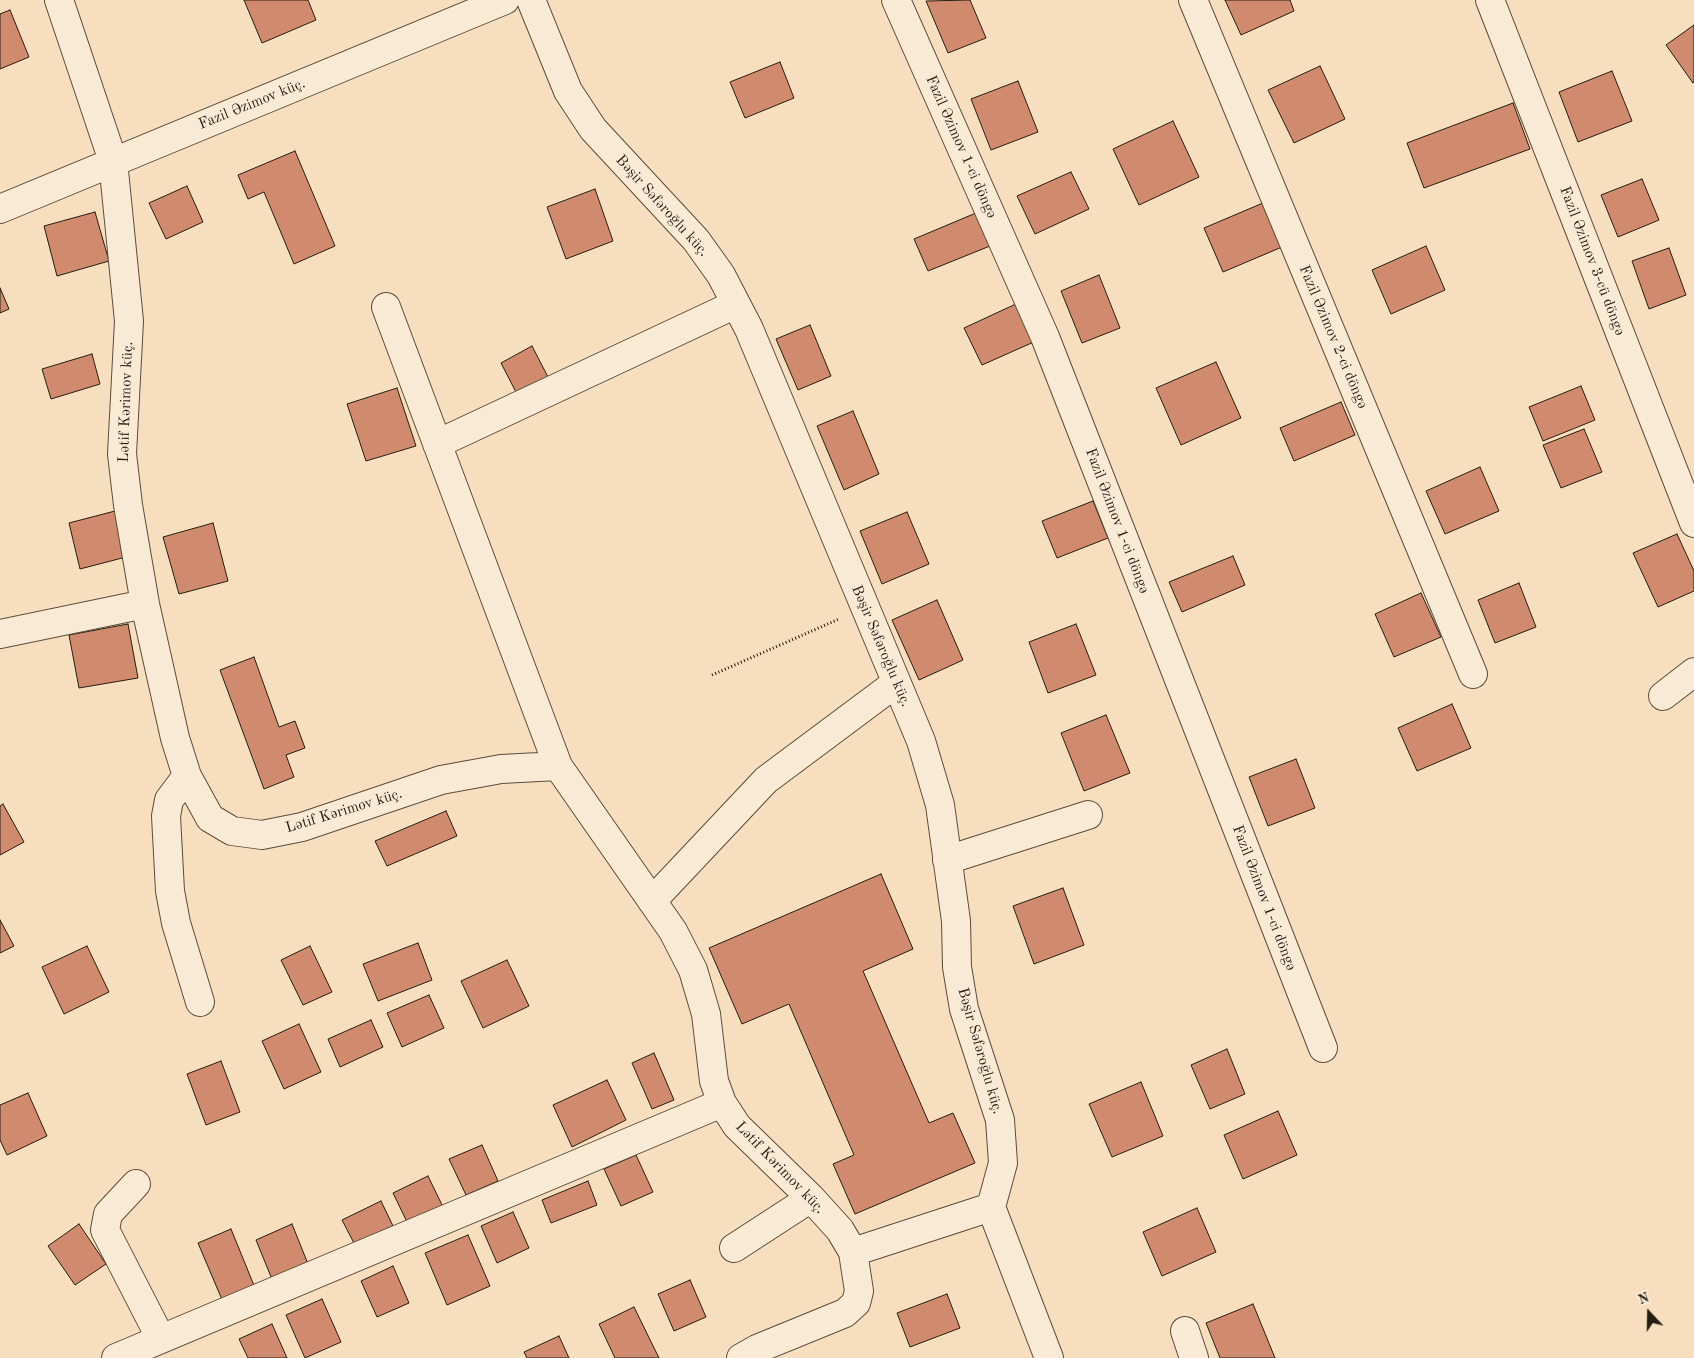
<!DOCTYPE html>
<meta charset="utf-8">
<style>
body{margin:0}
#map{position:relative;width:1694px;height:1358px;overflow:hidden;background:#f6debe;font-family:"Old Standard TT",serif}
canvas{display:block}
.north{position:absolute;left:1624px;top:1288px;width:50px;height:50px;-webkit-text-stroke:4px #f9ead5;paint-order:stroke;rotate:339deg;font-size:14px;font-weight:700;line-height:20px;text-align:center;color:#271d11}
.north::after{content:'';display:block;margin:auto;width:18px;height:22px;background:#271d11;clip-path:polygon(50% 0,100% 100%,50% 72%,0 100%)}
</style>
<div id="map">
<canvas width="1694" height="1358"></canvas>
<div class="north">N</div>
</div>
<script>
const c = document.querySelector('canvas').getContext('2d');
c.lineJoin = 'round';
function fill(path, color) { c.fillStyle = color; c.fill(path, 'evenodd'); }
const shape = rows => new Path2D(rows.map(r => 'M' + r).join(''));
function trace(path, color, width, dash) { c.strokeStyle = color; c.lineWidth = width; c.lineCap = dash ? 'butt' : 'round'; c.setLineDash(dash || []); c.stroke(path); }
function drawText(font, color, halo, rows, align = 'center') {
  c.font = font + ' "Old Standard TT",serif'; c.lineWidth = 4; c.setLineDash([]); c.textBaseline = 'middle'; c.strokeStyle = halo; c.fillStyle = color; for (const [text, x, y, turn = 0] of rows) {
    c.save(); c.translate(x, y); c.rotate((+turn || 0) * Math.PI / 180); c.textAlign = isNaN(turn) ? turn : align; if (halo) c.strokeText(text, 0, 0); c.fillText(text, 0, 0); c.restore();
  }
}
const building = shape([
 [244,0,308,0,316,20,262,43,244,0],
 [970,0,986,38,948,53,926,1,970,0],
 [1225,0,1290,0,1294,11,1241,35,1225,0],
 [10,10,29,57,0,69,0,14,10,10],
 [1694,25,1694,82,1693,83,1666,45,1694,25],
 [780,62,794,98,745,118,730,82,780,62],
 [1320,66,1345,119,1294,143,1268,90,1320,66],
 [1612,71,1632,121,1578,142,1559,92,1612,71],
 [1018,81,1038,132,991,150,971,99,1018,81],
 [1513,103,1530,149,1424,188,1407,143,1513,103],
 [1173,121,1199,177,1139,205,1113,149,1173,121],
 [295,151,335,246,294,264,264,192,248,199,238,175,295,151],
 [1071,172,1089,209,1035,234,1017,196,1071,172],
 [1642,179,1659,220,1618,237,1601,195,1642,179],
 [187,186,203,222,166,239,149,203,187,186],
 [595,189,613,241,566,259,547,207,595,189],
 [1263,203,1282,247,1223,272,1204,228,1263,203],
 [95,212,109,261,57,276,44,226,95,212],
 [976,213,990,246,928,271,914,239,976,213],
 [1426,246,1445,290,1391,314,1372,270,1426,246],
 [1669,248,1686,295,1649,309,1632,261,1669,248],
 [1099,275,1120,328,1082,343,1061,291,1099,275],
 [0,288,9,309,0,313,0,288],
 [1018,303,1036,341,982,365,964,328,1018,303],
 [810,325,831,376,798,390,776,339,810,325],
 [532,346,548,377,517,394,501,363,532,346],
 [92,354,100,384,51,399,42,369,92,354],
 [1216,362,1241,418,1181,445,1156,388,1216,362],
 [1581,386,1595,420,1543,441,1529,407,1581,386],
 [397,388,416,446,366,461,347,404,397,388],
 [1341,402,1355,435,1294,461,1280,428,1341,402],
 [853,411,879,474,844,490,817,426,853,411],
 [1584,429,1602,472,1561,488,1543,445,1584,429],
 [1480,467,1499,511,1445,534,1426,491,1480,467],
 [1093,501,1108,538,1057,558,1042,521,1093,501],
 [115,511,126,557,80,569,69,523,115,511],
 [907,512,929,564,882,584,860,531,907,512],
 [213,523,228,581,179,594,163,537,213,523],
 [1677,534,1694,571,1694,591,1658,607,1633,553,1677,534],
 [1233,556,1245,585,1182,612,1169,582,1233,556],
 [1519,583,1536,627,1495,643,1478,600,1519,583],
 [1421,593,1441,637,1394,657,1375,614,1421,593],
 [937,600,963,660,919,680,892,620,937,600],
 [128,624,138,678,79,688,69,635,128,624],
 [1076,624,1096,675,1048,693,1029,642,1076,624],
 [254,657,279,727,295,721,305,748,286,755,294,777,264,789,220,670,254,657],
 [1452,704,1471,748,1417,771,1398,728,1452,704],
 [1106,715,1130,773,1084,791,1061,733,1106,715],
 [1296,759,1315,808,1268,826,1249,777,1296,759],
 [3,804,24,842,0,855,0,806,3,804],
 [446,811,457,836,387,866,375,841,446,811],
 [881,874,913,949,863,971,929,1123,953,1113,975,1163,855,1214,833,1164,854,1155,789,1004,742,1024,709,948,881,874],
 [1063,888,1084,945,1034,964,1013,906,1063,888],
 [0,920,14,946,0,953,0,920],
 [418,943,432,980,378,1001,363,964,418,943],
 [87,946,109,992,64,1014,42,967,87,946],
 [310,946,332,992,303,1005,281,960,310,946],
 [507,960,529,1006,483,1028,461,981,507,960],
 [429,995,444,1028,402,1047,387,1013,429,995],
 [371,1020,383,1047,340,1067,328,1039,371,1020],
 [299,1024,321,1072,284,1089,262,1041,299,1024],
 [1227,1049,1245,1094,1210,1109,1191,1065,1227,1049],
 [654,1053,674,1100,652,1109,632,1063,654,1053],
 [221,1061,240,1112,206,1125,187,1074,221,1061],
 [607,1080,626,1120,572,1147,553,1105,607,1080],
 [1141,1082,1163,1136,1112,1157,1089,1104,1141,1082],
 [28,1093,47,1136,7,1155,0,1140,0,1105,28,1093],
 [1278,1111,1297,1155,1243,1179,1224,1135,1278,1111],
 [482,1145,498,1181,466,1195,449,1159,482,1145],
 [636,1155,653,1192,621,1206,604,1169,636,1155],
 [428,1176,443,1207,408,1224,393,1193,428,1176],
 [588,1181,597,1205,551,1223,542,1200,588,1181],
 [381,1201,393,1226,355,1245,342,1220,381,1201],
 [1197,1208,1216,1252,1162,1276,1143,1232,1197,1208],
 [513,1212,529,1248,497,1263,481,1226,513,1212],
 [79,1224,106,1264,75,1285,48,1246,79,1224],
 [292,1224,310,1269,274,1284,256,1240,292,1224],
 [231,1229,255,1288,223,1302,198,1243,231,1229],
 [468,1235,490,1286,447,1305,425,1253,468,1235],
 [393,1266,409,1303,377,1317,361,1281,393,1266],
 [690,1280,706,1317,674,1331,658,1294,690,1280],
 [947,1294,960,1328,910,1347,897,1313,947,1294],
 [322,1299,341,1342,305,1358,286,1315,322,1299],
 [1253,1304,1275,1358,1220,1358,1206,1323,1253,1304],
 [634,1307,659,1358,615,1358,599,1324,634,1307],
 [272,1324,287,1358,248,1358,239,1339,272,1324],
 [559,1336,569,1358,527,1358,524,1352,559,1336]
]);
fill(building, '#d08b6e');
trace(building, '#271d11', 1);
const minor = shape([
 [59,0,113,161,129,321,122,454,128,505,145,604,175,738,187,776,210,818,232,831,262,835,302,827,441,780,501,769,558,766,673,931,693,970,706,1014,714,1081,722,1103,737,1126,811,1198,840,1230,853,1252,859,1291,856,1303,845,1313,757,1349,741,1358],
 [531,0,568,91,593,129,696,240,721,275,749,329,921,741,940,805,956,921,957,967,964,1009,1000,1120,1003,1163,991,1207,1049,1358],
 [896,0,1045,337,1323,1048],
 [1193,0,1473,674],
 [1490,0,1694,523],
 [0,209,505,0],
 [386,307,558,766],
 [437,444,736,304],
 [0,634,145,604],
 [1663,696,1694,672],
 [187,776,169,800,166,816,170,891,176,923,200,1002],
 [947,860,1088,815],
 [652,901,766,780,896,683],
 [136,1184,108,1214,105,1230,161,1339],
 [734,1248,811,1198],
 [853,1252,991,1207],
 [1185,1331,1194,1358],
 [116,1358,722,1103]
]);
trace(minor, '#5b4d3c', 30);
trace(shape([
 [712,675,839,619]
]), '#271d11', 3, [1, 2.5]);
trace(minor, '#f9ead5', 28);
drawText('15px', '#271d11', '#f9ead5', [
 ["Fazil Əzimov küç.",252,104,-22],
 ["Fazil Əzimov 1-ci döngə",961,147,66],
 ["Bəşir Səfəroğlu küç.",662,206,48],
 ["Fazil Əzimov 3-cü döngə",1592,261,69],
 ["Fazil Əzimov 2-ci döngə",1333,337,67],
 ["Lətif Kərimov küç.",126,402,-88],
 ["Fazil Əzimov 1-ci döngə",1117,521,69],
 ["Bəşir Səfəroğlu küç.",881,646,67],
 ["Lətif Kərimov küç.",344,811,-17],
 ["Fazil Əzimov 1-ci döngə",1264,898,69],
 ["Bəşir Səfəroğlu küç.",980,1051,74],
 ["Lətif Kərimov küç.",780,1168,46]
]);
</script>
